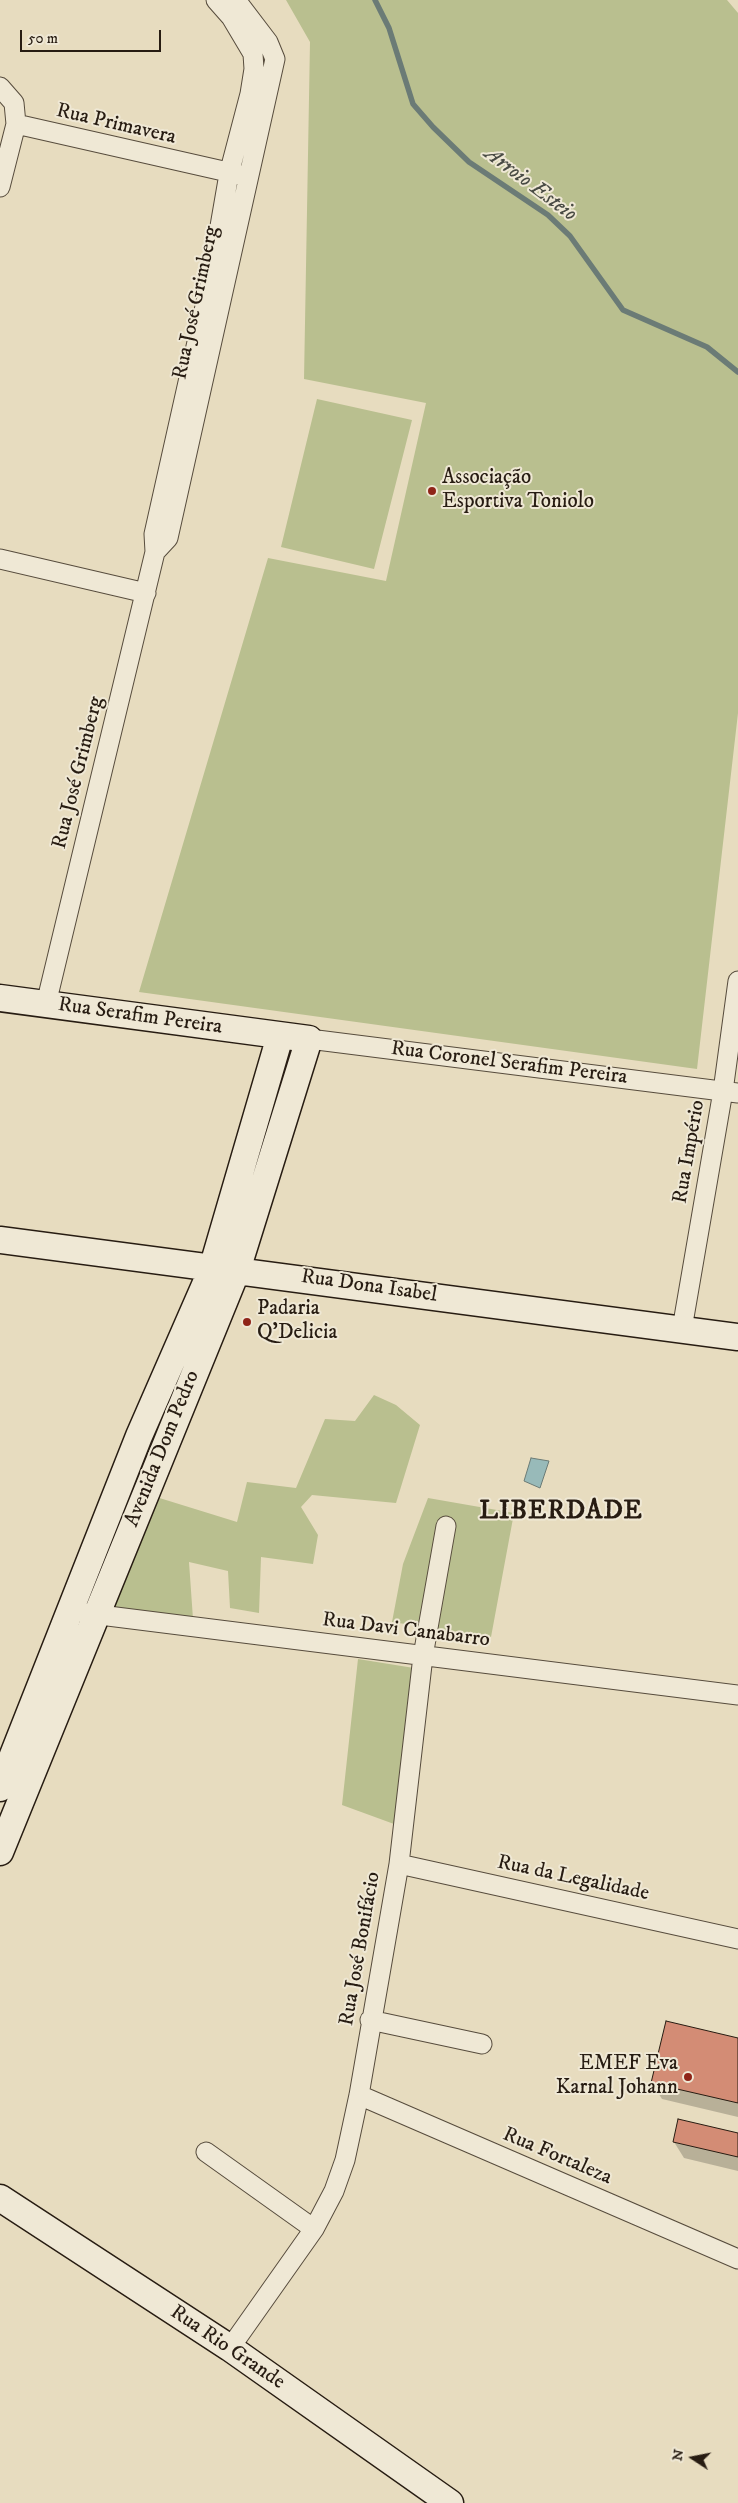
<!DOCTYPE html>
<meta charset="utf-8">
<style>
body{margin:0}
#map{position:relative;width:738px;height:2503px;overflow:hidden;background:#e7dcbf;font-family:"IM FELL DW Pica",serif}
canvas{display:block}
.north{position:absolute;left:668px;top:2433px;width:50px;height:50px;-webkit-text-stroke:4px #efe8d5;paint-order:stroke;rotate:281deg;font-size:14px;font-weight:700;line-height:20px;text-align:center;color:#271c12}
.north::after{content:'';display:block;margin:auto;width:18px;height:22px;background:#271c12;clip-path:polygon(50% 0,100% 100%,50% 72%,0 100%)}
.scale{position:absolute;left:20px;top:30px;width:141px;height:22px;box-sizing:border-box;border:2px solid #271c12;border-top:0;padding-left:6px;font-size:15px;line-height:18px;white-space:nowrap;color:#271c12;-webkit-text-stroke:4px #efe8d5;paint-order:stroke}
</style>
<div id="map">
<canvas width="738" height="2503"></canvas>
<div class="north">N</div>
<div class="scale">50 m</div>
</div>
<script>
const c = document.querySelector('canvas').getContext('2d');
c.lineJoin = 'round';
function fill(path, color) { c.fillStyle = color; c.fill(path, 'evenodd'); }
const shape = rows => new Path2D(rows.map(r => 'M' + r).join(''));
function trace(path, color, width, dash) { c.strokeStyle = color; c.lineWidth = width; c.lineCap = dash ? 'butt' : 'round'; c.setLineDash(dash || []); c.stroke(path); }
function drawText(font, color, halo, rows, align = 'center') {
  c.font = font + ' "IM FELL DW Pica",serif'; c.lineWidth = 4; c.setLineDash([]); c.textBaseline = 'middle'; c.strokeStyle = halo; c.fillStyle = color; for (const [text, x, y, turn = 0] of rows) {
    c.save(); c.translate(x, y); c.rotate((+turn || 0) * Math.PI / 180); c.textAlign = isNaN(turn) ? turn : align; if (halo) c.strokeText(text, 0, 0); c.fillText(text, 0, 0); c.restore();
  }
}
fill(shape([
 [286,0,727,0,738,13,738,713,697,1069,139,992,268,558,386,581,426,403,304,379,310,42],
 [317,399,412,420,374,569,281,547],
 [374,1395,396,1405,420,1425,396,1503,312,1495,301,1507,318,1535,313,1564,261,1557,259,1613,230,1608,228,1571,189,1562,193,1619,100,1607,153,1496,237,1522,247,1482,296,1488,325,1419,355,1421],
 [428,1498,514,1513,491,1637,392,1622,403,1564],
 [358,1659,414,1668,394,1824,342,1805]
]), '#b9bf8f');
const water = shape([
 [531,1458,549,1461,540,1488,524,1481,531,1458]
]);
fill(water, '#98bab9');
trace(water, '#6b7b76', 1);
fill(shape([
 [738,2039,738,2117,662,2099,652,2083],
 [738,2134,738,2171,684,2158,674,2142]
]), '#0003');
trace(shape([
 [375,0,389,28,413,104,433,127,469,162,548,215,570,236,623,310,707,347,738,372]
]), '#6b7b76', 5.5);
const building = shape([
 [666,2021,738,2038,738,2103,651,2083,666,2021],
 [678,2119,738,2133,738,2157,673,2142,678,2119]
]);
fill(building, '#d38c75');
trace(building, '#271c12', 1);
const street = shape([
 [0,87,14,103,16,124,241,175],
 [0,187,16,124],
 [155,552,168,538,275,59,268,42,236,0],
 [0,559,146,593],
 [46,1004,155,552,154,534,210,284,229,174,250,94,254,69,253,54,231,17,216,0],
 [309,1039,738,1093],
 [682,1329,723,1091,738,981],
 [84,1613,738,1695],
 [399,1864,738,1939],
 [370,2020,482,2044],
 [359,2095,738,2259],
 [206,2152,314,2229],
 [230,2348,314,2229,334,2191,345,2160,359,2095,399,1864,423,1656,446,1526]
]);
const secondary = shape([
 [0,998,309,1039,237,1270,0,1852],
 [0,1240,738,1337],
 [0,1788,139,1436,212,1269,280,1036],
 [0,2198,230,2348,450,2503]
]);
trace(street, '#574c3d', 21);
trace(secondary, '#271c12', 29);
trace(street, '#efe8d5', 19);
trace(secondary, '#efe8d5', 26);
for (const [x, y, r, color] of [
 [432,491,5,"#8f2418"],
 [247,1322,5,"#8f2418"],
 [688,2077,5,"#8f2418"]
]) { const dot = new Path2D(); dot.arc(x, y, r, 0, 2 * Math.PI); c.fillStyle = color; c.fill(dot); trace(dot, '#efe8d5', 2); }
drawText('21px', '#271c12', '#efe8d5', [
 ["Rua Primavera",116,125,13],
 ["Rua José Grimberg",197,303,-78],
 ["Rua José Grimberg",79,773,-76],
 ["Rua Serafim Pereira",140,1017,8],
 ["Rua Coronel Serafim Pereira",509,1064,7],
 ["Rua Império",690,1152,-80],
 ["Rua Dona Isabel",369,1287,8],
 ["Avenida Dom Pedro",163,1449,-68],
 ["Rua Davi Canabarro",406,1631,7],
 ["Rua da Legalidade",573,1879,12],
 ["Rua José Bonifácio",361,1949,-80],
 ["Rua Fortaleza",557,2157,23],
 ["Rua Rio Grande",227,2348,34]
]);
drawText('21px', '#271c12', '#efe8d5', [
 ["Associação",442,479],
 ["Esportiva Toniolo",442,503],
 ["Padaria",257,1310],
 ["Q'Delicia",257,1334],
 ["EMEF Eva",678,2065,"right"],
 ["Karnal Johann",678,2089,"right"]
], 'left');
drawText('italic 22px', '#494b44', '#efe8d5', [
 ["Arroio Esteio",530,185,37]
]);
c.letterSpacing = '1px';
drawText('bold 26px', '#271c12', '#efe8d5', [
 ["LIBERDADE",561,1513]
]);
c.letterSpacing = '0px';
</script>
